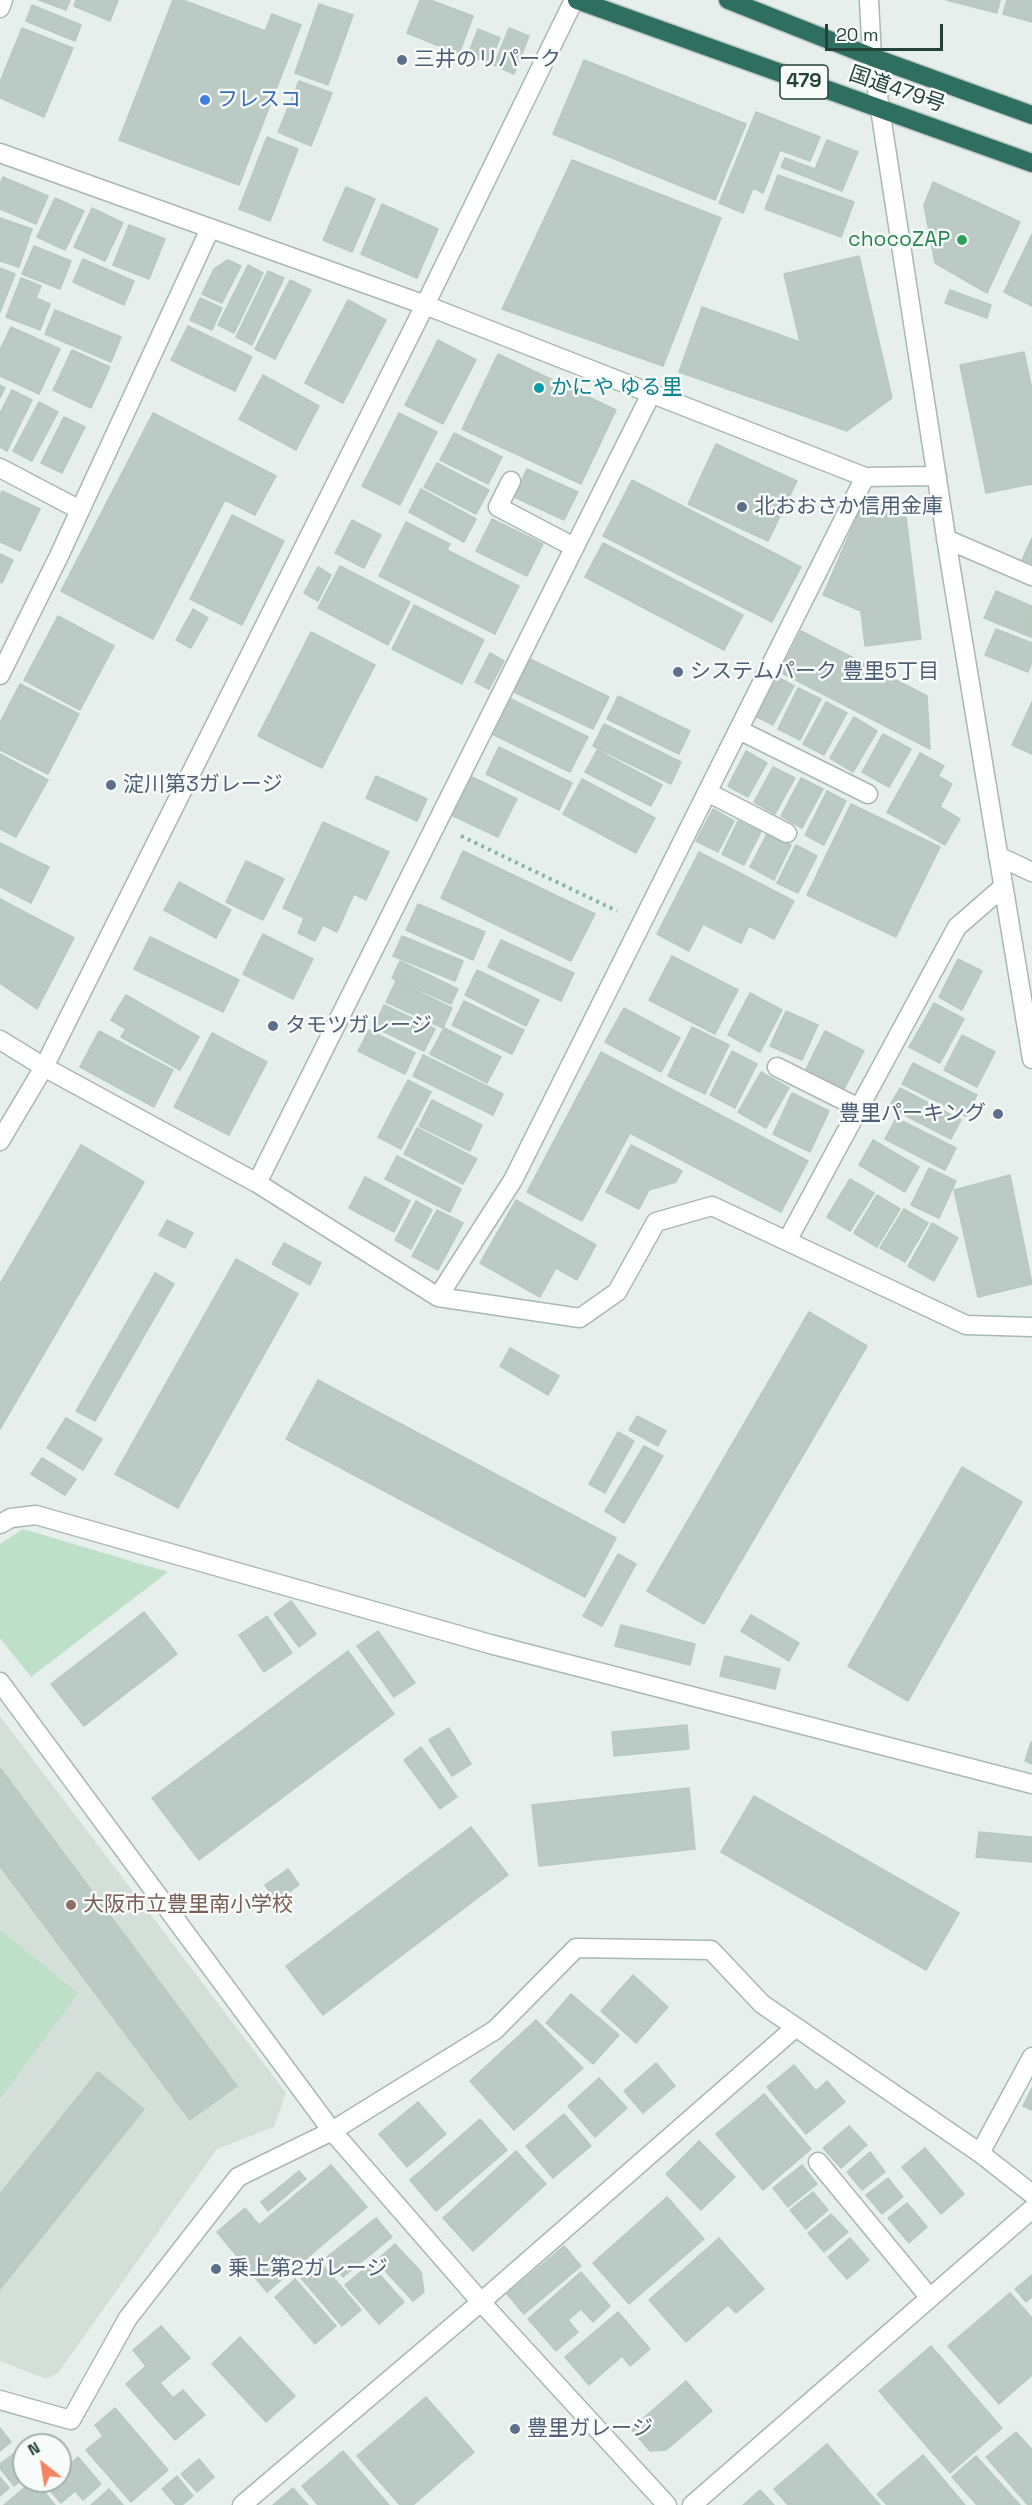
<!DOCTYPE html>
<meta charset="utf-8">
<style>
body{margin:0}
#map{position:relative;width:1032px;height:2505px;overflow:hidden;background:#e6efeb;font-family:"Space Grotesk",sans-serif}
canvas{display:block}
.north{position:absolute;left:12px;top:2433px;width:60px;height:60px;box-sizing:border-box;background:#f7fbf9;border:2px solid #a3b1ad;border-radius:50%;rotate:330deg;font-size:16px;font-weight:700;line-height:24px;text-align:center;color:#24423a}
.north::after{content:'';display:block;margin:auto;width:21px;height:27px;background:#f4845f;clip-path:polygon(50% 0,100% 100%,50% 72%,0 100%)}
.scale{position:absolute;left:825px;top:24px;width:118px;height:27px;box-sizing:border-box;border:3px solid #24423a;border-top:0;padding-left:8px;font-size:18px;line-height:21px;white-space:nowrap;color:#24423a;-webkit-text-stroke:4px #f7fbf9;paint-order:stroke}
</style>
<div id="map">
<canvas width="1032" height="2505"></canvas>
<div class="north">N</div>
<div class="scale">20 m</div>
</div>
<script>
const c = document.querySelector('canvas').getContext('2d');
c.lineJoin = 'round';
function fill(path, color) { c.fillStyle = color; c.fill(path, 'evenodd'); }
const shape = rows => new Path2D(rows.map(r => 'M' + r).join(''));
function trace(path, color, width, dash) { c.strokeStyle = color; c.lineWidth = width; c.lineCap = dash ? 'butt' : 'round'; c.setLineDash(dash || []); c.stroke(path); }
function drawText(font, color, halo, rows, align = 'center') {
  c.font = font + ' "Space Grotesk","Noto Sans JP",sans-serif'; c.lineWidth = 5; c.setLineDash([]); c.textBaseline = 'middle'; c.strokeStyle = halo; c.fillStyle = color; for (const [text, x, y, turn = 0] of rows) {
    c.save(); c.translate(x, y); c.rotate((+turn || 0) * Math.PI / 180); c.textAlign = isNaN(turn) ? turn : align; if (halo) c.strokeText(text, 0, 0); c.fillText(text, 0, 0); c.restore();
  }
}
fill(shape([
 [0,1716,286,2093,274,2127,217,2149,58,2373,46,2379,0,2361]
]), '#d4dfda');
fill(shape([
 [23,1529,168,1572,31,1677,0,1638,0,1544],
 [0,1930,78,1993,0,2099]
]), '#bfe0c8');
const building = shape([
 [39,0,70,0,66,10,39,0],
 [76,0,118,0,110,21,74,6,76,0],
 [173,0,183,0,265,31,272,14,301,25,239,185,119,140,173,0],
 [420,0,430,0,473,16,459,54,407,33,420,0],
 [946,0,1000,0,997,13,946,0],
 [1007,0,1032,0,1032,22,1003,14,1007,0],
 [319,4,353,15,328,85,295,73,319,4],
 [32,5,81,25,75,41,26,21,32,5],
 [22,28,73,48,44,117,0,98,0,82,22,28],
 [509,28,529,36,514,74,494,65,509,28],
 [478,29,500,38,489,64,468,55,478,29],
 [584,60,746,124,715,200,553,134,584,60],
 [299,81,332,93,311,146,278,132,299,81],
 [756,112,820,137,810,161,780,150,763,193,753,188,743,213,719,203,756,112],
 [267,137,298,149,270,221,239,209,267,137],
 [827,140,858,152,842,191,781,167,785,158,815,169,827,140],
 [572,160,721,218,663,366,502,309,572,160],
 [778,175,854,202,841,237,765,209,778,175],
 [3,177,48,196,36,224,0,209,0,185,3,177],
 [933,182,1020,222,987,293,935,263,924,205,933,182],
 [346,187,375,199,352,252,323,240,346,187],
 [55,198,84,211,65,250,37,237,55,198],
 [382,204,438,229,417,278,361,254,382,204],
 [92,208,123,223,105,261,74,247,92,208],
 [0,218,32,229,19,267,0,261,0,218],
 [129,225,165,239,149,279,113,265,129,225],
 [1032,234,1032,306,1004,292,1032,234],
 [34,246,71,261,60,289,22,274,34,246],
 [859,256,892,398,847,431,679,372,702,307,800,342,784,274,859,256],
 [83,259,134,281,124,305,73,282,83,259],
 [228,260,241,266,222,303,202,294,214,269,228,260],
 [248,265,263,273,234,333,218,325,248,265],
 [0,268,15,274,0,312,0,268],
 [268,271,284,278,252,345,236,337,268,271],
 [21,278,41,286,36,298,50,304,40,330,6,317,21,278],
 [290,280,311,290,275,359,255,349,290,280],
 [950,290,991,305,987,318,945,303,950,290],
 [200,298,222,308,212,330,190,320,200,298],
 [348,300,386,320,343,403,305,383,348,300],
 [55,310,121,337,111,362,45,334,55,310],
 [188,326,252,357,235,391,171,360,188,326],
 [11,327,60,349,39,394,0,376,0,350,11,327],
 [438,340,476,360,443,424,405,405,438,340],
 [72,350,110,367,91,408,53,390,72,350],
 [1024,352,1032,390,1032,484,986,493,960,365,1024,352],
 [498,354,616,410,581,484,462,429,498,354],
 [263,375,319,406,296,450,239,419,263,375],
 [0,385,5,388,0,398,0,385],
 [12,390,32,400,7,451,0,447,0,413,12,390],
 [39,402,58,412,32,461,13,451,39,402],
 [153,413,276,476,255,515,225,500,153,639,61,591,153,413],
 [399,413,437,432,400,505,362,486,399,413],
 [64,417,85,427,62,473,41,463,64,417],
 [454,433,502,457,488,484,440,460,454,433],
 [716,444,797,481,768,541,688,504,716,444],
 [437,463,489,490,476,514,424,487,437,463],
 [527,469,578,492,564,520,514,497,527,469],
 [632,480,801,567,772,622,603,536,632,480],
 [421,489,476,519,464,542,409,512,421,489],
 [2,491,40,509,20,551,0,542,0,496,2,491],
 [863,503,905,509,921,639,865,646,861,611,823,595,863,503],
 [232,515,284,541,242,625,190,599,232,515],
 [492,519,543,544,527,576,476,551,492,519],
 [352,520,381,535,364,568,335,553,352,520],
 [406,522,450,544,447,550,519,586,495,634,379,576,406,522],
 [1032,538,1032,564,1022,560,1032,538],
 [603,543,743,615,724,650,585,577,603,543],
 [0,554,13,560,2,583,0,582,0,554],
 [340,566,410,602,388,645,318,608,340,566],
 [318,567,331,575,318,601,304,593,318,567],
 [996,591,1032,606,1031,637,984,618,996,591],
 [414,605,484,640,462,684,392,649,414,605],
 [193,609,208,618,191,648,176,640,193,609],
 [58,616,114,646,80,710,24,680,58,616],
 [996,629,1032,643,1032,662,1028,672,985,655,996,629],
 [801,631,927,696,930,749,780,672,801,631],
 [311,632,375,665,322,768,258,736,311,632],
 [490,653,504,661,489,689,475,682,490,653],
 [530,659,609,697,593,729,514,692,530,659],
 [774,675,794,686,773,725,753,715,774,675],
 [20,684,79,714,48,774,0,750,0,723,20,684],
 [798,688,821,699,800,740,778,729,798,688],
 [618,696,690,731,679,754,607,719,618,696],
 [509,698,588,737,570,772,492,734,509,698],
 [826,702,847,713,824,755,803,744,826,702],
 [1032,702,1032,754,1012,745,1032,702],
 [854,717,877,731,853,772,830,758,854,717],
 [604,724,681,762,671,784,593,746,604,724],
 [883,734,911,749,889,787,862,772,883,734],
 [499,747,572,783,559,810,486,774,499,747],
 [597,750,662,785,651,806,585,772,597,750],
 [746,751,767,763,748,797,728,786,746,751],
 [920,753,944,766,938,776,952,784,940,807,960,819,945,845,887,812,920,753],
 [0,754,48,780,16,837,0,829,0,754],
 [773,767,795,778,775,814,754,802,773,767],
 [468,775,517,799,498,837,449,814,468,775],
 [376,776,427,799,417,821,366,798,376,776],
 [801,778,823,789,802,828,781,816,801,778],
 [582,779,655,818,636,853,563,814,582,779],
 [827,791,846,801,824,845,805,835,827,791],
 [851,804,940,847,896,937,807,895,851,804],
 [713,809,734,821,718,852,696,841,713,809],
 [738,821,761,832,744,865,722,854,738,821],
 [323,822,389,852,366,900,354,894,337,932,323,925,315,941,298,933,304,918,283,908,323,822],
 [767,834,791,845,774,880,750,867,767,834],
 [0,843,49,867,31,903,0,887,0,843],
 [796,845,817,856,798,893,777,883,796,845],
 [463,851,595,914,571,961,441,898,463,851],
 [699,852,794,901,774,939,749,926,741,943,703,924,689,951,657,934,699,852],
 [246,861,284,879,263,920,226,902,246,861],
 [179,882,231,910,216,938,164,910,179,882],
 [0,899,74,938,37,1009,0,983,0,899],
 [418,904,485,932,473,960,406,930,418,904],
 [263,934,313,959,293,999,243,974,263,934],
 [402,936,463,961,455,981,393,956,402,936],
 [150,937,239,980,223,1012,134,969,150,937],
 [501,940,574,973,561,1001,488,967,501,940],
 [672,956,738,990,715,1034,649,1000,672,956],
 [958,959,982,971,962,1010,939,997,958,959],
 [400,961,458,989,451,1004,392,978,400,961],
 [477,970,539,1000,526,1026,465,995,477,970],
 [396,981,452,1008,443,1028,386,1002,396,981],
 [750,993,782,1010,760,1052,728,1035,750,993],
 [126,995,199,1037,180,1070,121,1037,126,1029,111,1020,126,995],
 [464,1001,524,1030,512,1054,452,1025,464,1001],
 [934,1003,964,1019,940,1063,909,1047,934,1003],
 [384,1005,435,1029,424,1051,374,1027,384,1005],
 [624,1008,680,1038,661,1072,605,1042,624,1008],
 [786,1011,818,1025,802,1060,770,1046,786,1011],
 [692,1027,729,1045,705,1094,668,1076,692,1027],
 [444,1028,501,1057,487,1083,430,1054,444,1028],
 [369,1030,415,1053,405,1074,358,1051,369,1030],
 [99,1031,173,1070,154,1107,80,1067,99,1031],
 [825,1031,864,1051,844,1089,806,1069,825,1031],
 [212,1033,267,1062,229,1135,174,1107,212,1033],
 [962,1035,995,1052,977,1087,944,1070,962,1035],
 [732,1051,757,1064,735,1108,710,1095,732,1051],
 [601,1052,808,1161,781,1212,630,1133,582,1221,527,1192,601,1052],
 [423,1055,503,1094,493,1115,413,1076,423,1055],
 [913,1063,977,1095,966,1116,902,1084,913,1063],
 [761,1072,789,1088,766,1128,738,1112,761,1072],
 [408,1080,431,1092,401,1149,378,1137,408,1080],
 [900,1088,961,1120,951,1139,889,1107,900,1088],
 [792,1093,829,1111,810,1152,773,1134,792,1093],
 [432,1100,482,1125,470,1151,419,1126,432,1100],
 [896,1118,956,1148,945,1170,885,1139,896,1118],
 [417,1128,477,1159,463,1184,404,1154,417,1128],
 [873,1140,919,1167,905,1192,859,1165,873,1140],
 [81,1145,144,1182,0,1429,0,1284,81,1145],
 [631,1145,682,1171,676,1182,649,1190,639,1209,606,1192,631,1145],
 [397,1156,461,1189,450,1212,385,1179,397,1156],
 [929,1168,956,1181,939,1218,911,1205,929,1168],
 [1010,1175,1032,1284,978,1297,954,1190,1010,1175],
 [365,1177,410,1201,394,1232,349,1208,365,1177],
 [850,1179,874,1193,850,1231,827,1217,850,1179],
 [877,1195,900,1209,877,1247,854,1233,877,1195],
 [516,1200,596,1245,577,1280,556,1268,540,1297,480,1263,516,1200],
 [416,1201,432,1210,411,1249,395,1240,416,1201],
 [904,1209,928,1223,905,1262,880,1248,904,1209],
 [437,1210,463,1223,438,1270,412,1256,437,1210],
 [167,1220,193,1233,185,1248,159,1235,167,1220],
 [932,1223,958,1238,934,1281,908,1266,932,1223],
 [284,1243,321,1263,310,1285,272,1264,284,1243],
 [236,1259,298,1294,178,1508,115,1474,236,1259],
 [155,1273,174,1284,95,1421,76,1411,155,1273],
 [809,1312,867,1346,704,1624,647,1591,809,1312],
 [510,1348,559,1376,548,1395,500,1366,510,1348],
 [318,1380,616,1538,585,1597,286,1439,318,1380],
 [637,1416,666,1431,658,1446,629,1430,637,1416],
 [66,1418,102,1439,83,1470,47,1448,66,1418],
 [618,1432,634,1441,605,1493,589,1484,618,1432],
 [644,1446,663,1456,624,1523,605,1511,644,1446],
 [42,1458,76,1479,65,1495,31,1474,42,1458],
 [962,1467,1022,1502,908,1701,848,1666,962,1467],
 [618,1554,636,1564,602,1626,583,1616,618,1554],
 [291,1601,316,1634,299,1647,274,1614,291,1601],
 [144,1612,177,1654,84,1726,51,1684,144,1612],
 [751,1615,799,1643,789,1661,741,1631,751,1615],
 [267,1616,292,1653,264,1672,239,1635,267,1616],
 [621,1625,695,1644,690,1665,615,1646,621,1625],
 [378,1631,415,1683,394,1697,357,1646,378,1631],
 [348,1651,394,1714,199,1860,152,1798,348,1651],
 [725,1656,780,1669,775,1689,720,1676,725,1656],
 [687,1725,689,1749,614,1756,612,1732,687,1725],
 [449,1728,471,1764,452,1776,429,1740,449,1728],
 [1031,1742,1032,1742,1032,1764,1025,1761,1031,1742],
 [421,1747,457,1797,440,1809,404,1760,421,1747],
 [0,1768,237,2086,190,2120,0,1866,0,1768],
 [689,1788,695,1849,539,1866,532,1805,689,1788],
 [754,1796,959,1913,926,1970,721,1852,754,1796],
 [471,1827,508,1875,323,2015,286,1966,471,1827],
 [979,1832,1032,1837,1032,1862,976,1857,979,1832],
 [288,1869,299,1885,276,1901,265,1885,288,1869],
 [633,1975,668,2007,636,2043,601,2011,633,1975],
 [571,1994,619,2035,593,2064,546,2023,571,1994],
 [536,2020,583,2068,514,2130,470,2081,536,2020],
 [656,2063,675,2086,643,2113,624,2091,656,2063],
 [794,2065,816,2091,827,2081,845,2102,806,2134,767,2087,794,2065],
 [98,2072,144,2109,0,2289,0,2194,98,2072],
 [599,2078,627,2108,595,2137,568,2106,599,2078],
 [1032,2088,1032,2110,1023,2106,1032,2088],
 [764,2094,811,2149,763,2190,716,2134,764,2094],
 [418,2102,446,2134,407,2167,379,2134,418,2102],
 [564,2114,591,2146,553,2178,526,2146,564,2114],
 [480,2119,507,2150,436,2211,410,2180,480,2119],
 [849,2126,867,2145,841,2168,823,2148,849,2126],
 [699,2141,735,2177,701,2210,666,2174,699,2141],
 [925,2148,964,2194,941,2214,902,2167,925,2148],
 [516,2151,546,2184,473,2251,443,2218,516,2151],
 [870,2152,885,2172,862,2190,847,2172,870,2152],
 [331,2165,367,2207,267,2292,217,2232,245,2208,259,2225,331,2165],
 [802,2165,817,2184,788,2207,773,2188,802,2165],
 [299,2171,306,2179,268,2211,261,2202,299,2171],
 [888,2178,903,2197,882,2214,866,2195,888,2178],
 [813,2192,828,2210,806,2229,790,2210,813,2192],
 [667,2197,704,2239,629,2304,593,2263,667,2197],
 [907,2203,927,2227,909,2243,888,2218,907,2203],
 [831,2214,848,2232,824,2252,808,2233,831,2214],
 [376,2218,392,2237,343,2277,327,2257,376,2218],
 [719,2238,764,2289,736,2313,728,2305,686,2342,649,2300,719,2238],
 [850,2238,869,2260,847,2279,828,2257,850,2238],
 [395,2244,421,2272,424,2292,413,2301,376,2261,395,2244],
 [564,2246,581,2266,524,2314,507,2294,564,2246],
 [320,2262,361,2310,342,2326,301,2278,320,2262],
 [370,2264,404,2302,379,2324,345,2285,370,2264],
 [581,2272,610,2306,593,2322,581,2309,568,2320,578,2332,556,2351,528,2319,581,2272],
 [1032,2275,1032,2297,1026,2302,1015,2289,1032,2275],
 [295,2279,336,2326,315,2344,275,2297,295,2279],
 [1010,2293,1032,2318,1032,2375,999,2404,948,2346,1010,2293],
 [618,2312,650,2349,630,2366,622,2356,589,2385,565,2357,618,2312],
 [161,2326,190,2358,160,2383,173,2398,183,2390,205,2415,175,2440,126,2384,146,2366,133,2350,161,2326],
 [240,2337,295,2396,266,2422,212,2364,240,2337],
 [931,2346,1002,2428,950,2473,879,2391,931,2346],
 [686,2381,712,2411,666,2450,650,2451,631,2429,686,2381],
 [426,2397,474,2452,413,2505,400,2505,357,2456,426,2397],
 [115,2408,168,2470,131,2502,86,2450,103,2436,95,2425,115,2408],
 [0,2428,11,2442,0,2451,0,2428],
 [1016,2432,1032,2450,1032,2505,1028,2505,986,2457,1016,2432],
 [827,2444,880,2505,788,2505,774,2489,827,2444],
 [24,2446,24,2478,14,2486,0,2468,0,2464,24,2446],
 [343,2451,389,2505,318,2505,302,2486,343,2451],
 [923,2455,965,2505,887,2505,877,2494,923,2455],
 [62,2456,70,2464,78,2457,101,2484,83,2500,75,2491,61,2503,42,2481,60,2481,60,2457,62,2456],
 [976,2456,1020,2505,977,2505,952,2477,976,2456],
 [199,2459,214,2477,197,2492,181,2474,199,2459],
 [177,2476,193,2496,182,2505,176,2505,162,2489,177,2476],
 [0,2477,9,2488,0,2496,0,2477],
 [32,2481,35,2481,55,2505,4,2505,32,2481],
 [293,2488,308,2505,273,2505,293,2488],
 [109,2489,123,2505,91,2505,109,2489],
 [760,2490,774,2505,743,2505,760,2490]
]);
fill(building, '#bbcac4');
trace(building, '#b8c9c2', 1.5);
const minor = shape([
 [869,0,872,57,950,563,1032,1059],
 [0,8,3,0],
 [0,153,425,305,865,477,937,476],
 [0,468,80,510],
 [511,481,498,507,574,547],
 [946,539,1032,576],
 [0,675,58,558,210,229],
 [739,730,868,794],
 [707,792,787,833],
 [998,856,1032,872],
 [0,1040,44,1067,257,1183,438,1297,580,1318,617,1292,656,1222,712,1206,966,1325,1032,1327],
 [777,1067,859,1108],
 [0,1141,44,1067,425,305,574,0],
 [257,1183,651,394],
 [787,1241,957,927,1003,887],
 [438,1297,513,1180,865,477],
 [0,1524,11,1518,36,1515,490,1644,1032,1784],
 [0,1682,332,2131,481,2302,667,2505],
 [980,2153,1032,2057],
 [818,2162,930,2298],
 [0,2400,71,2420,128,2318,238,2177,332,2131,495,2030,576,1948,711,1950,762,2004,980,2153,1032,2194],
 [242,2505,481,2302,796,2027],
 [692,2505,1032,2209]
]);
const highway = shape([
 [577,0,1032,163],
 [728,0,872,57,1032,115]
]);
trace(minor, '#a8b8b2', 21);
trace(highway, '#c2cac8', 21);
trace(shape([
 [461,836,617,911]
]), '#86b3a5', 4, [3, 4.5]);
trace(minor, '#fff', 18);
trace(highway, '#2f6f62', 18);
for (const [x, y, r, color] of [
 [402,60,6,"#5c6f8a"],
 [205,100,6,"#3f7fe0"],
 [962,240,6,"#2e9e5b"],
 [539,388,6,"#0f9aa8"],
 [742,507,6,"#5c6f8a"],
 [678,672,6,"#5c6f8a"],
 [111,785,6,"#5c6f8a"],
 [273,1026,6,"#5c6f8a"],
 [998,1114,6,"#5c6f8a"],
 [71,1905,6,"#8d6e63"],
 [216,2269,6,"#5c6f8a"],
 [515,2429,6,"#5c6f8a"]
]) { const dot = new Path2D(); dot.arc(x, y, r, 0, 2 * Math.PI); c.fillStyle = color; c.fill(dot); trace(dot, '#f7fbf9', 2); }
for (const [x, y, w] of [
 [804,82,48]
]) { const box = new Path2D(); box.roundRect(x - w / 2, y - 17, w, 34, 4.5); c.fillStyle = '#f7fbf9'; c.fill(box); trace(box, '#24423a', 1.5); }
drawText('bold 20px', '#24423a', null, [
 ["479",804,82]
]);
drawText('21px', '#4e5e75', '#f7fbf9', [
 ["三井のリパーク",414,60],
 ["北おおさか信用金庫",754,507],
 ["システムパーク 豊里5丁目",690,672],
 ["淀川第3ガレージ",123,785],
 ["タモツガレージ",285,1026],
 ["豊里パーキング",986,1114,"right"],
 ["乗上第2ガレージ",228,2269],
 ["豊里ガレージ",527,2429]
], 'left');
drawText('21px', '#24423a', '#f7fbf9', [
 ["国道479号",897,90,19]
]);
drawText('21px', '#366cbe', '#f7fbf9', [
 ["フレスコ",217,100]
], 'left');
drawText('21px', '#27864d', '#f7fbf9', [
 ["chocoZAP",950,240]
], 'right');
drawText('21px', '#0d838f', '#f7fbf9', [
 ["かにや ゆる里",551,388]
], 'left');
drawText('21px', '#785e54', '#f7fbf9', [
 ["大阪市立豊里南小学校",83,1905]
], 'left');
</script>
